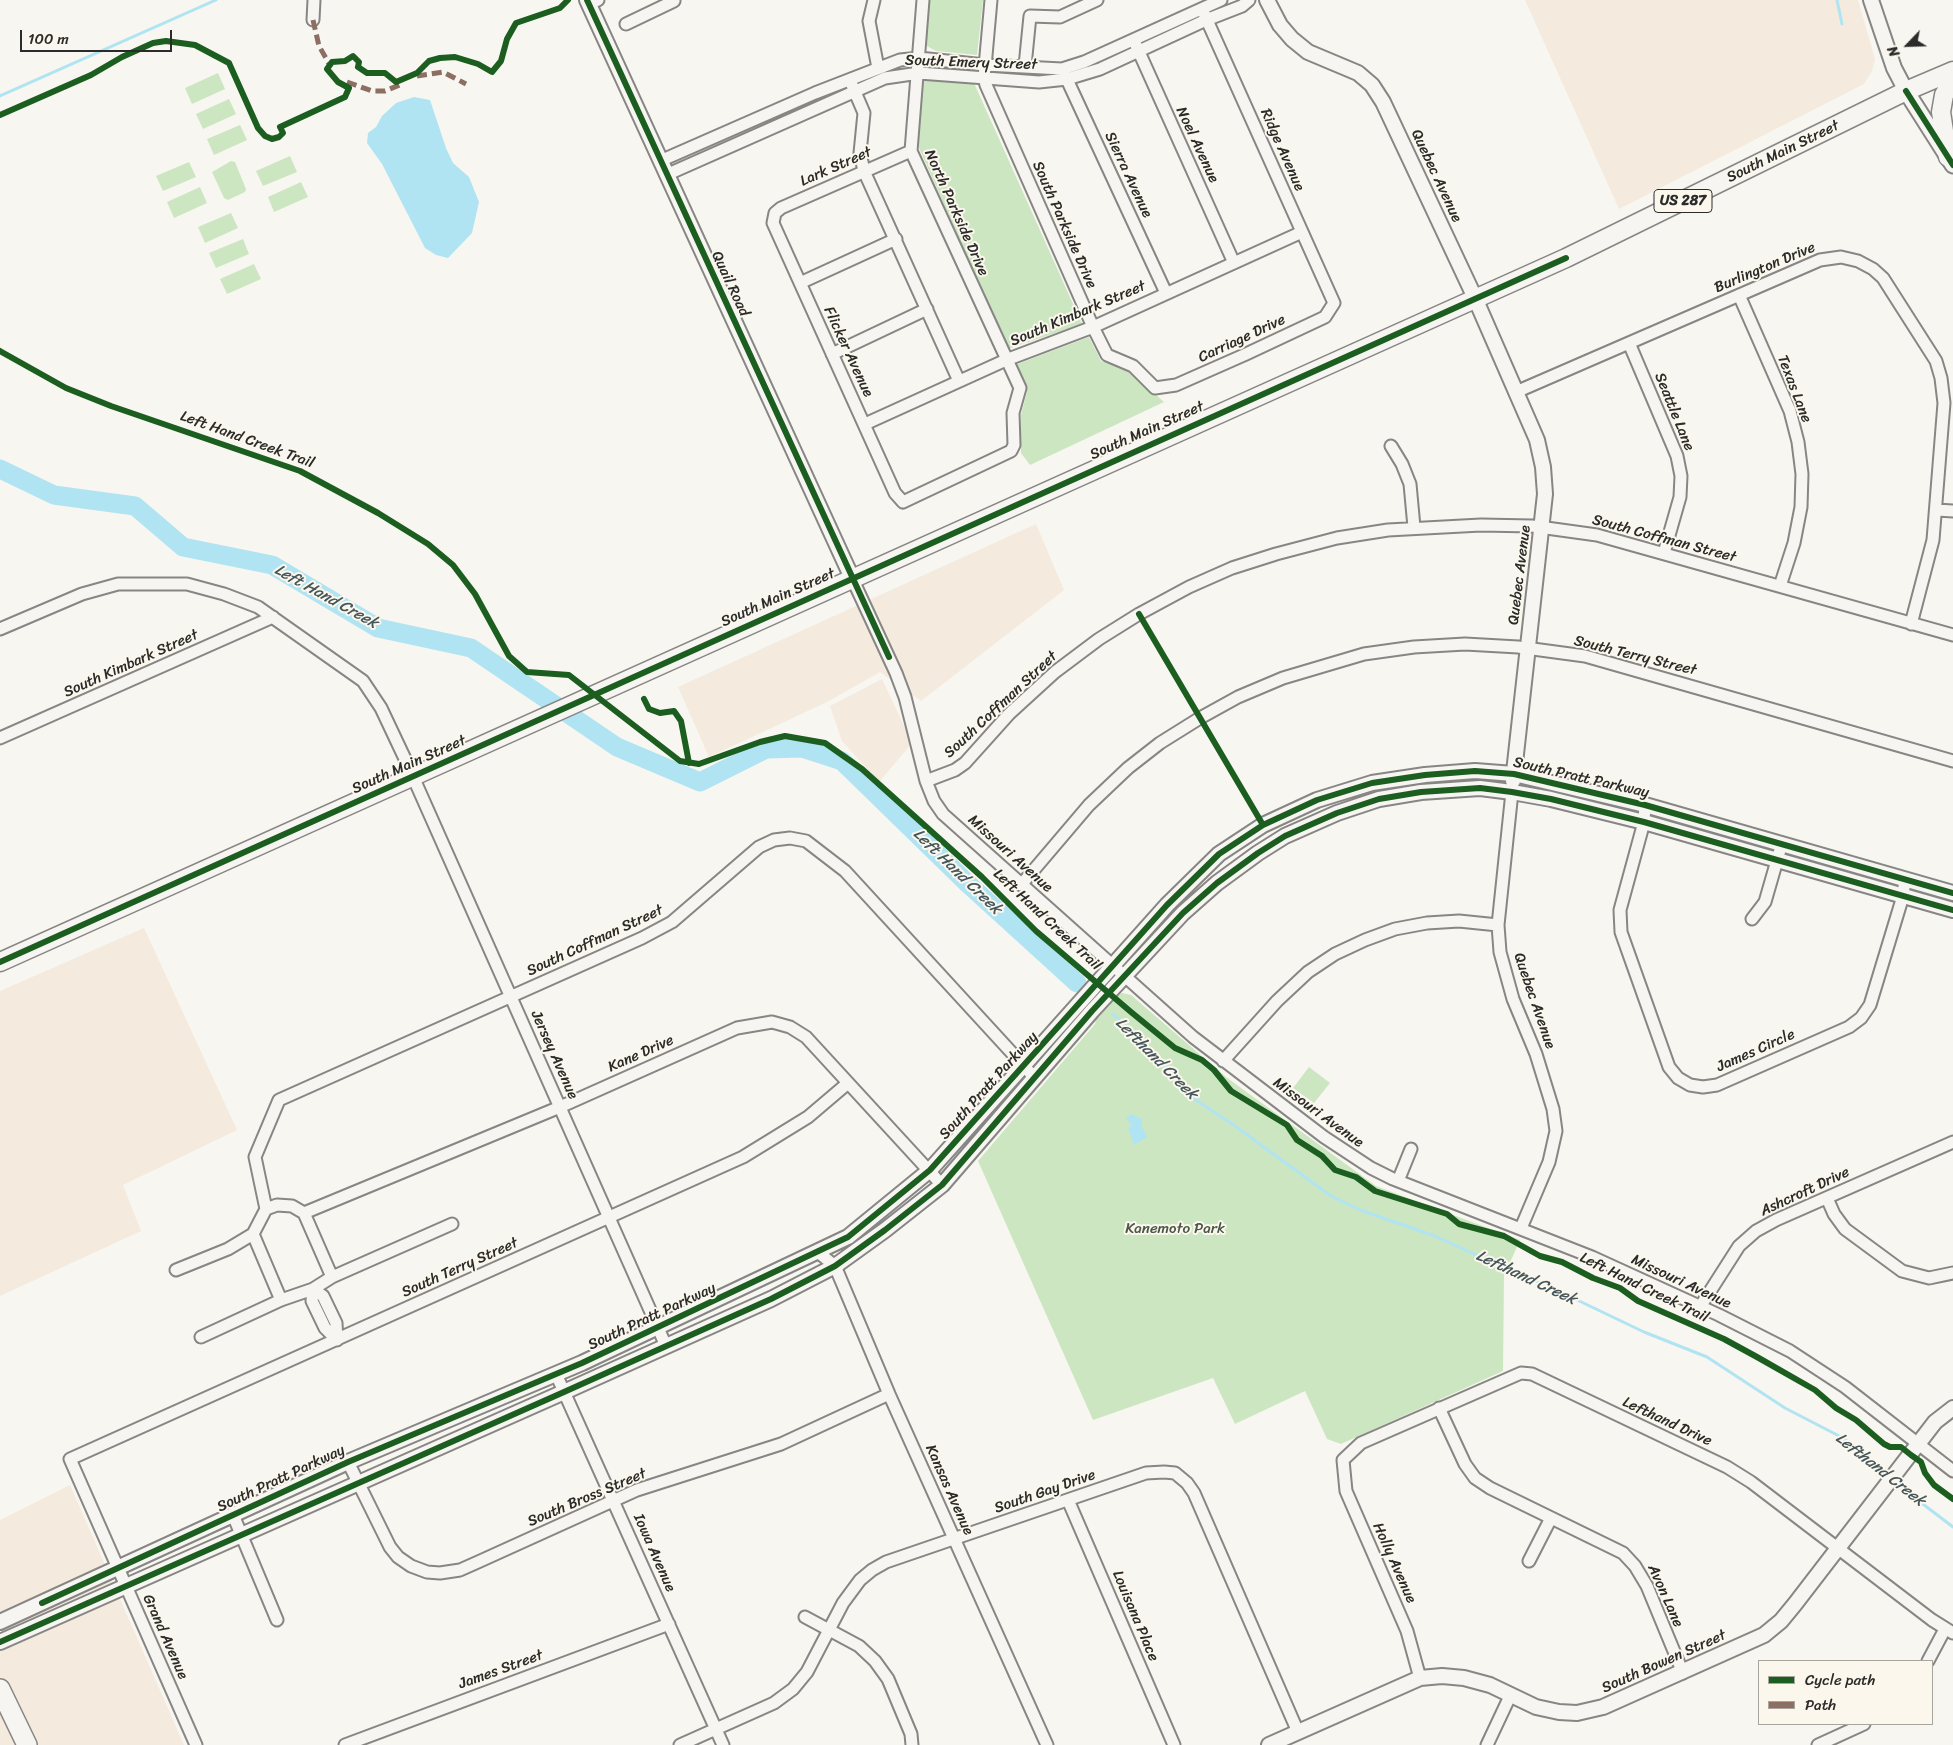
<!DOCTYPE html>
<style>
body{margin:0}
#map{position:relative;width:1953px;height:1745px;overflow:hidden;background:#f8f6f0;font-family:Sriracha,sans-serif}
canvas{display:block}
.legend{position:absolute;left:1758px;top:1660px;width:175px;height:65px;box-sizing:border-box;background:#fbf7ec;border:1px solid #a8a59f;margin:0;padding:6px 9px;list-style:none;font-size:15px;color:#2b2b2b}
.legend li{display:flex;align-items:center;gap:10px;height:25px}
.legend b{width:25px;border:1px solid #a8a59f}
.north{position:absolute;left:1883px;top:20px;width:50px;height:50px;-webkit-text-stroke:4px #fbf7ec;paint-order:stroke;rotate:246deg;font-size:14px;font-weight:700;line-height:20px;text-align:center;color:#2b2b2b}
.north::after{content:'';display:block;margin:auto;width:18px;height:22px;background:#2b2b2b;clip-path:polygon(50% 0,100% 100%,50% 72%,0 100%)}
.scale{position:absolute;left:20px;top:30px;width:152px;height:22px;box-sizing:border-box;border:2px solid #2b2b2b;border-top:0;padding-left:6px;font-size:15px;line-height:18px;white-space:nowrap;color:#2b2b2b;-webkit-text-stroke:4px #fbf7ec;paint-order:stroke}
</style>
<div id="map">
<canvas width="1953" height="1745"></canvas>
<ul class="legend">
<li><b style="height:6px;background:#1b5e20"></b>Cycle path</li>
<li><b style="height:6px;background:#8d6e63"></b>Path</li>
</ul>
<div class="north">N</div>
<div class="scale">100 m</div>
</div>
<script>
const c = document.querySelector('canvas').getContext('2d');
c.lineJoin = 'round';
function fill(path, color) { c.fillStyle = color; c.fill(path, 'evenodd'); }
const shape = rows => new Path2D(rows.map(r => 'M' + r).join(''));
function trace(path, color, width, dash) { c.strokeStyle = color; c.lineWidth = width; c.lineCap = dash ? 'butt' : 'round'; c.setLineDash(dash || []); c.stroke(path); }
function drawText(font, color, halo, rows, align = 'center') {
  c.font = font + ' Sriracha,sans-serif'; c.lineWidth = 4; c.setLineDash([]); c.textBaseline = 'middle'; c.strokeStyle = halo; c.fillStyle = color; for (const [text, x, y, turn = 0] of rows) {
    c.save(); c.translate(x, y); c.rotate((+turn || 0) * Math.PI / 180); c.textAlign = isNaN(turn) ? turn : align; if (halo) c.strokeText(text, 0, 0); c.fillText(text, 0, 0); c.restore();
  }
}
fill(shape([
 [1525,0,1858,0,1875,59,1872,71,1864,84,1619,209],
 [1036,524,1064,590,921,701,880,672,827,702,709,757,678,687],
 [882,679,912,743,879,782,842,741,830,706],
 [144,928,237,1130,123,1185,141,1231,0,1296,0,991],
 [70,1485,184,1745,0,1745,0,1520]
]), '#f4eade');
fill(shape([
 [928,0,983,0,977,55,936,51,925,45],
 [218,73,225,89,192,104,185,88],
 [924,79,974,83,1082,324,1008,349,915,139],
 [229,99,236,114,203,129,196,114],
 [240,125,247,140,214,155,207,139],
 [290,156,297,172,263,186,256,171],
 [231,161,235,162,246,189,245,192,228,200,224,198,212,172],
 [189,162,196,177,163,191,156,176],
 [301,182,308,197,274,212,268,197],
 [200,187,207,203,174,218,167,202],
 [231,213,238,228,205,243,198,227],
 [243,239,249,254,216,268,209,253],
 [254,264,261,279,227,294,220,279],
 [1089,337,1101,361,1128,370,1164,402,1030,465,1021,453,1021,415,1027,392,1015,365],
 [1122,993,1131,995,1226,1077,1376,1186,1520,1240,1504,1276,1503,1371,1341,1444,1327,1439,1305,1391,1235,1424,1213,1378,1093,1420,978,1161,1095,1024,1097,1015,1109,1001],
 [1309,1067,1330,1083,1314,1103,1293,1088]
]), '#cce6c1');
fill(shape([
 [414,97,430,100,446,148,453,163,469,177,479,202,472,233,448,258,436,255,425,248,382,164,367,143,368,133,376,127,382,116,396,103],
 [1131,1114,1142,1119,1142,1127,1147,1137,1134,1145,1128,1128,1132,1125,1126,1119]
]), '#b1e4f2');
trace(shape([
 [1837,0,1842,24],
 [0,96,216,0],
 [1113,1014,1152,1051,1190,1096,1235,1126,1331,1196,1360,1210,1432,1235,1573,1298,1644,1332,1707,1357,1785,1408,1843,1438,1887,1476],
 [1894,1482,1953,1527]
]), '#b1e4f2', 3);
trace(shape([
 [0,469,54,495,135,506,183,547,272,565,378,628,471,648,617,747,700,782,766,749,802,748,842,761,966,882,1077,983]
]), '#b1e4f2', 19);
const minor = shape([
 [874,0,869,21,878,68],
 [991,0,984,78,986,85,1093,327,1107,355,1133,366,1155,388,1176,385,1244,355,1325,317,1334,303,1202,9],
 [589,4,598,0],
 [313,20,314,0],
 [626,24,674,1],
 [1135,43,1234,263],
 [1025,66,1030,16,1060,17,1097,0],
 [1064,73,1166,293],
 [852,85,864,113,860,153,864,171,959,381],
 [911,151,781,208,775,213,773,223,895,493,903,502,1011,451,1014,445,1013,413,1020,388,911,151,923,0],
 [660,161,815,93,900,60,919,58,985,65,1062,69,1084,62,1221,0],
 [666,175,885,78,919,73,1039,82,1067,79,1100,69,1206,20,1242,6,1249,0],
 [800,283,896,239],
 [1739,295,1790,411,1798,442,1802,474,1801,507,1794,543,1780,586],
 [1629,343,1677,456,1681,476,1680,497,1664,553],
 [832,354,927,309],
 [1516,392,1820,260,1841,257,1858,261,1873,269,1883,278,1936,361,1941,378,1944,403,1933,540,1911,624],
 [865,424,1006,360,1093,327,1302,232],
 [1391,446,1402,464,1410,484,1414,527],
 [1937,510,1953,511],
 [852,578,896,673,905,697,926,781,934,801,943,814,1193,1037,1324,1137,1371,1168,1393,1179,1592,1257,1719,1315,1790,1351,1845,1387,1953,1471],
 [0,629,82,594,118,584,187,584,224,594,258,607,363,681,381,708,406,761,666,1346],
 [0,738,273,617],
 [926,781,955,770,965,763,1009,714,1055,672,1099,639,1139,614,1189,587,1232,568,1276,554,1337,538,1388,530,1481,525,1532,526,1597,535,1953,635],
 [1512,792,1498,925,1500,952,1513,999,1536,1054,1553,1109,1556,1131,1549,1162,1521,1228],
 [1645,805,1644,822,1620,910,1621,932,1669,1067,1678,1078,1690,1085,1703,1087,1717,1085,1849,1027,1861,1018,1870,1005,1903,896,1905,879],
 [1021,885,1089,805,1128,768,1160,743,1200,718,1238,697,1283,678,1364,654,1414,647,1465,644,1518,647,1585,656,1953,761],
 [1752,919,1765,902,1782,843],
 [1223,1061,1277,1001,1308,972,1335,954,1365,940,1395,929,1427,923,1459,921,1498,925],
 [1398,1181,1411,1149],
 [1827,1198,1834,1214,1845,1229,1902,1271,1929,1278,1953,1273],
 [266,1209,277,1205,292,1206,304,1213,332,1277],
 [304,1213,560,1107,737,1028,772,1022,790,1027,806,1037,942,1185],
 [819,1253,835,1266,889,1394,1047,1745],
 [176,1270,228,1249,253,1234],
 [313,1289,323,1296,336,1323,337,1340,325,1328,312,1301,313,1289],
 [281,1300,253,1234,266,1209,255,1157,279,1100,642,938,672,922,759,847,774,840,790,838,806,841,845,871,1034,1077],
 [1700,1307,1739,1246,1756,1231,1776,1220,1953,1142],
 [201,1337,281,1300,313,1289,332,1277,452,1224],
 [556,1374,723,1745],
 [1439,1408,1465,1464,1475,1478,1490,1488,1623,1553,1635,1566,1647,1586,1683,1673],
 [348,1462,390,1547,398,1557,411,1566,427,1572,440,1573,460,1570,478,1562,637,1490,781,1444,889,1394],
 [1068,1500,1174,1745],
 [233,1515,277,1620],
 [1529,1561,1551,1518],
 [805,1617,859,1646,875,1661,888,1679,911,1734,912,1745],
 [1928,1661,1945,1629],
 [1420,1678,1407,1631,1346,1491,1343,1460,1361,1443,1521,1373,1532,1374,1727,1467,1751,1482,1932,1620,1953,1633],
 [196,1745,70,1459,743,1157,808,1117,848,1083],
 [345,1745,669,1624],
 [680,1745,774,1703,793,1689,807,1672,843,1603,860,1580,872,1570,886,1562,1146,1473,1164,1472,1175,1473,1187,1483,1194,1493,1298,1732],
 [1487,1745,1511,1694],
 [1818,1745,1864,1724]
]);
const tertiary = shape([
 [587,0,852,578],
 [1267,0,1280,25,1292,39,1308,52,1358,73,1372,85,1383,102,1475,298,1537,440,1543,467,1545,494,1513,781],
 [1871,0,1894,68,1906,91],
 [0,1622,348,1462,582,1363,848,1237,930,1170,1167,905,1219,854,1263,825,1317,800,1372,783,1425,775,1475,771,1514,774,1645,805,1953,893],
 [0,1642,564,1392,771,1299,835,1266,885,1230,942,1185,1092,1011,1183,913,1217,883,1258,853,1285,836,1337,813,1379,799,1421,792,1480,788,1512,792,1551,799,1644,822,1953,910],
 [1269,1745,1420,1678,1442,1676,1464,1678,1490,1685,1536,1707,1559,1712,1577,1713,1603,1707,1764,1635,1781,1621,1795,1604,1935,1422,1953,1408]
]);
const secondary = shape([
 [1906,91,1953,165]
]);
const primary = shape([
 [1948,157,1941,112,1944,95,1953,80],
 [0,962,1566,258,1906,91,1953,71]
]);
const trunk = shape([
 [0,1689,27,1745]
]);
trace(minor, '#878684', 15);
trace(tertiary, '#878684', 18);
trace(secondary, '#878684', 19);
trace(primary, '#878684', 21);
trace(trunk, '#878684', 22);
trace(minor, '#f6f5f1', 11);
trace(tertiary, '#f6f5f1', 14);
trace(secondary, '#f6f5f1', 15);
trace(primary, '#f6f5f1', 18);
trace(trunk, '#f6f5f1', 19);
trace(shape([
 [313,20,319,46,331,67],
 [417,76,443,72,466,84],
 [347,82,372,91,385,91,402,84]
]), '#8d6e63', 5, [10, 5]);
trace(shape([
 [587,0,889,657],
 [358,67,367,73,385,73,396,82,417,73,429,61,440,58,455,57,478,64,492,72,501,61,507,39,516,23,560,8,568,0],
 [1906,91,1953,165],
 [0,115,91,75,122,57,153,43,166,41,195,45,229,63,258,128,265,136,272,139,279,137,283,133,280,127,345,97,349,88,338,82,327,69,332,62,345,61,353,56,359,62,358,67],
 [0,351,66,388,111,406,300,471,378,513,428,544,453,565,475,594,509,656,527,672,569,675,680,761,699,764,760,742,785,736,825,743,862,769,982,877,1036,931,1131,1012,1175,1048,1202,1060,1214,1070,1231,1091,1287,1125,1297,1140,1322,1156,1335,1170,1356,1177,1375,1191,1447,1214,1459,1224,1504,1236,1540,1256,1562,1262,1593,1278,1620,1288,1638,1301,1724,1339,1757,1357,1815,1390,1836,1408,1856,1420,1884,1444,1890,1447,1901,1447,1911,1455,1921,1462,1925,1473,1934,1485,1953,1499],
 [1139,614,1263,825],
 [644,699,649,709,660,713,674,711,681,721,689,763],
 [0,962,1566,258],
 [42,1603,348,1462,582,1363,848,1237,930,1170,1167,905,1219,854,1263,825,1317,800,1372,783,1425,775,1475,771,1514,774,1645,805,1953,893],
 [0,1642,564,1392,771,1299,835,1266,885,1230,942,1185,1092,1011,1183,913,1217,883,1258,853,1285,836,1337,813,1379,799,1421,792,1480,788,1512,792,1551,799,1644,822,1953,910]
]), '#1b5e20', 6);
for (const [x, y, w] of [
 [1683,201,58]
]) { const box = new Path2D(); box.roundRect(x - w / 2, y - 11.5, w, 23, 4); c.fillStyle = '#fbf7ec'; c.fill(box); trace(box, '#2b2b2b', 1); }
drawText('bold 14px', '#2b2b2b', null, [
 ["US 287",1683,201]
]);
drawText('15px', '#2b2b2b', '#fbf7ec', [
 ["South Emery Street",971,63,2],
 ["Noel Avenue",1197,145,65],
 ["Ridge Avenue",1282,150,66],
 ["South Main Street",1783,152,-26],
 ["Lark Street",836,167,-24],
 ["Sierra Avenue",1128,175,65],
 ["Quebec Avenue",1436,176,65],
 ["North Parkside Drive",956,213,66],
 ["South Parkside Drive",1064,225,66],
 ["Burlington Drive",1765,268,-23],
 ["Quail Road",730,284,65],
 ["South Kimbark Street",1078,314,-23],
 ["Carriage Drive",1242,339,-25],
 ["Flicker Avenue",848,352,65],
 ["Texas Lane",1794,389,69],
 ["Seattle Lane",1674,412,68],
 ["South Main Street",1147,431,-24],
 ["Left Hand Creek Trail",247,440,20],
 ["South Coffman Street",1664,539,15],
 ["Quebec Avenue",1520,575,-83],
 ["South Main Street",778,598,-24],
 ["South Terry Street",1635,656,14],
 ["South Kimbark Street",131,664,-24],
 ["South Coffman Street",1001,705,-43],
 ["South Main Street",409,765,-24],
 ["South Pratt Parkway",1581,778,13],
 ["Missouri Avenue",1010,854,42],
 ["Left Hand Creek Trail",1047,920,43],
 ["South Coffman Street",595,941,-25],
 ["Quebec Avenue",1534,1001,71],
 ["James Circle",1756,1051,-24],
 ["Kane Drive",641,1054,-24],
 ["Jersey Avenue",554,1055,66],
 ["South Pratt Parkway",989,1086,-48],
 ["Missouri Avenue",1318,1113,36],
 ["Ashcroft Drive",1805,1192,-25],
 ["South Terry Street",460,1268,-24],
 ["Missouri Avenue",1681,1282,25],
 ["Left Hand Creek Trail",1644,1288,26],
 ["South Pratt Parkway",652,1317,-25],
 ["Lefthand Drive",1667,1422,25],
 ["South Pratt Parkway",281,1479,-25],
 ["Kansas Avenue",949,1490,66],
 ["South Gay Drive",1045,1492,-19],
 ["South Bross Street",587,1498,-23],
 ["Iowa Avenue",654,1553,66],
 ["Holly Avenue",1394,1563,66],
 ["Avon Lane",1665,1596,66],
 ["Louisana Place",1135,1616,67],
 ["Grand Avenue",165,1637,66],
 ["South Bowen Street",1664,1662,-24],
 ["James Street",501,1670,-20]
]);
drawText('15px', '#4a5647', '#fbf7ec', [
 ["Kanemoto Park",1175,1229]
]);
drawText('italic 16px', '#45575d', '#fbf7ec', [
 ["Left Hand Creek",326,597,29],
 ["Left Hand Creek",957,872,44],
 ["Lefthand Creek",1156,1059,45],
 ["Lefthand Creek",1526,1278,25],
 ["Lefthand Creek",1880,1470,38]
]);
</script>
